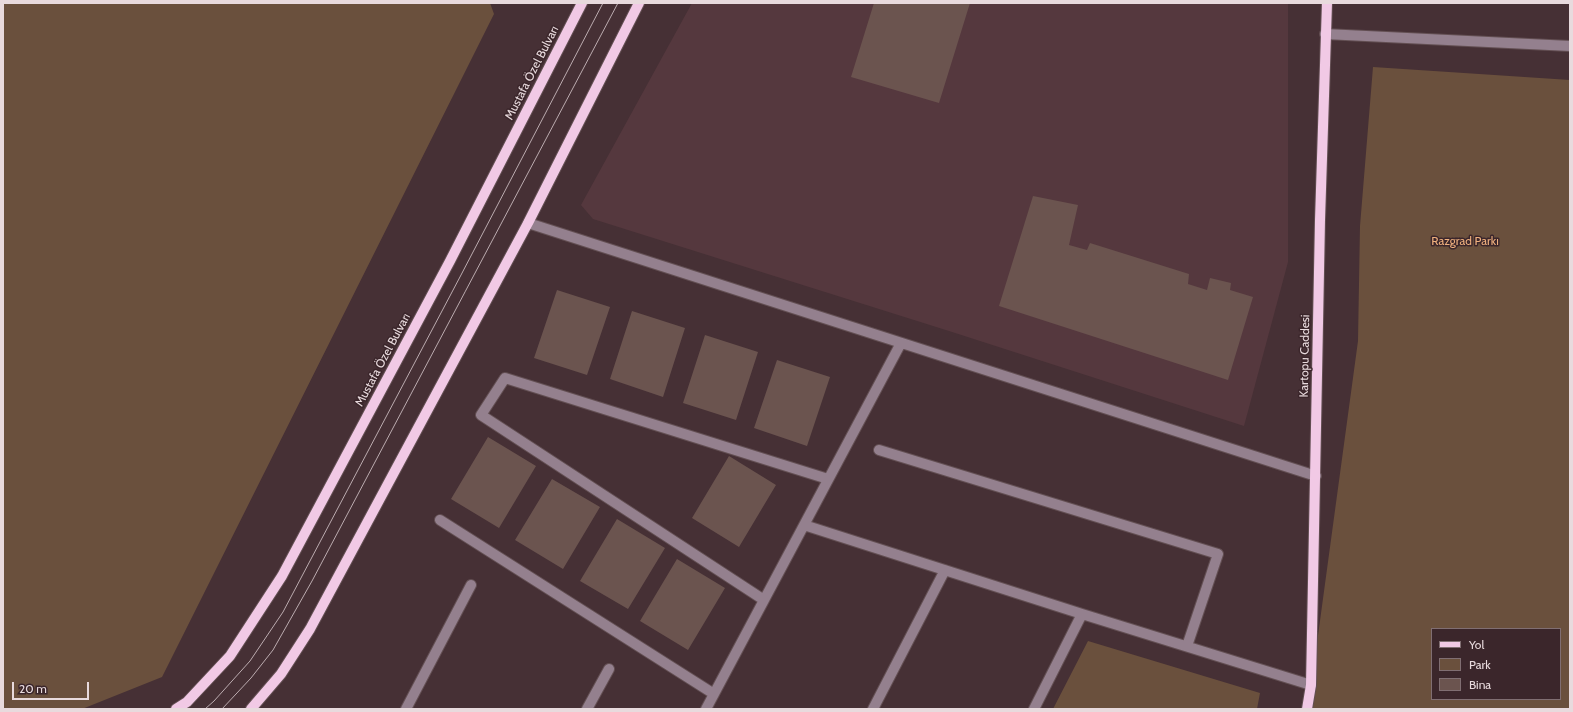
<!DOCTYPE html>
<meta charset="utf-8">
<style>
body{margin:0}
#map{position:relative;width:1573px;height:712px;overflow:hidden;background:#463035;font-family:Cabin,sans-serif}
canvas{display:block}
.frame{position:absolute;inset:0;border:4px solid #e8dadd;pointer-events:none}
.legend{position:absolute;left:1431px;top:628px;width:130px;height:72px;box-sizing:border-box;background:#3b262b;border:1px solid #806e72;margin:0;padding:5px 7px;list-style:none;font-size:12px;color:#e8dadd}
.legend li{display:flex;align-items:center;gap:8px;height:20px}
.legend b{width:20px;border:1px solid #806e72}
.scale{position:absolute;left:12px;top:682px;width:77px;height:18px;box-sizing:border-box;border:2px solid #e8dadd;border-top:0;padding-left:5px;font-size:12px;line-height:14px;white-space:nowrap;color:#e8dadd;-webkit-text-stroke:3px #3b262b;paint-order:stroke}
</style>
<div id="map">
<canvas width="1573" height="712"></canvas>
<div class="frame"></div>
<ul class="legend">
<li><b style="height:5px;background:#f1c9e5"></b>Yol</li>
<li><b style="height:11px;background:#6a503d"></b>Park</li>
<li><b style="height:11px;background:#6b544f"></b>Bina</li>
</ul>
<div class="scale">20 m</div>
</div>
<script>
const c = document.querySelector('canvas').getContext('2d');
c.lineJoin = 'round';
function fill(path, color) { c.fillStyle = color; c.fill(path, 'evenodd'); }
const shape = rows => new Path2D(rows.map(r => 'M' + r).join(''));
function trace(path, color, width, dash) { c.strokeStyle = color; c.lineWidth = width; c.lineCap = dash ? 'butt' : 'round'; c.setLineDash(dash || []); c.stroke(path); }
function drawText(font, color, halo, rows, align = 'center') {
  c.font = font + ' Cabin,sans-serif'; c.lineWidth = 3; c.setLineDash([]); c.textBaseline = 'middle'; c.strokeStyle = halo; c.fillStyle = color; for (const [text, x, y, turn = 0] of rows) {
    c.save(); c.translate(x, y); c.rotate((+turn || 0) * Math.PI / 180); c.textAlign = isNaN(turn) ? turn : align; if (halo) c.strokeText(text, 0, 0); c.fillText(text, 0, 0); c.restore();
  }
}
fill(shape([
 [692,3,1288,3,1288,262,1244,426,949,331,593,219,581,205]
]), '#55383e');
fill(shape([
 [3,3,490,3,494,14,162,677,82,709,3,709],
 [1373,67,1570,80,1570,709,1308,709,1358,341,1360,226],
 [1432,629,1560,629,1560,699,1432,699],
 [1088,641,1260,693,1257,709,1053,709]
]), '#6a503d');
fill(shape([
 [874,3,970,3,939,103,851,77],
 [1033,196,1078,205,1069,245,1087,250,1090,243,1189,274,1188,284,1207,290,1210,278,1231,283,1230,290,1253,297,1228,380,999,306],
 [557,290,610,307,587,375,534,358],
 [632,311,685,328,663,397,610,379],
 [705,335,758,352,736,420,683,403],
 [777,360,830,377,807,446,754,428],
 [488,437,536,466,499,528,451,499],
 [729,456,776,485,739,547,692,518],
 [552,479,600,507,563,569,515,540],
 [617,519,665,548,628,609,580,581],
 [677,559,725,588,688,650,640,621]
]), '#6b544f');
const minor = shape([
 [1325,34,1570,46],
 [528,223,1316,476],
 [879,450,1218,554,1187,646],
 [440,520,714,694],
 [804,525,1082,614,1034,709],
 [764,600,481,415,505,378,828,479],
 [1082,614,1311,685],
 [406,709,471,585],
 [587,709,609,669],
 [706,709,901,343],
 [873,709,945,570]
]);
const major = shape([
 [176,709,187,702,230,656,282,576,450,261,582,3],
 [251,709,281,674,310,629,528,223,639,3],
 [1307,709,1311,685,1320,220,1327,3]
]);
trace(minor, '#634f53', 12);
trace(major, '#634f53', 12);
trace(minor, '#94808e', 10);
trace(major, '#f1c9e5', 10);
trace(shape([
 [205,709,214,701,250,661,283,612,461,275,603,3],
 [222,709,251,678,273,650,312,581,618,3]
]), '#bcacb0', 1);
drawText('12px', '#e8dadd', '#3b262b', [
 ["Mustafa Özel Bulvarı",532,73,-63],
 ["Kartopu Caddesi",1305,356,-89],
 ["Mustafa Özel Bulvarı",383,360,-62]
]);
drawText('12px', '#efb07e', '#3b262b', [
 ["Razgrad Parkı",1465,241]
]);
</script>
